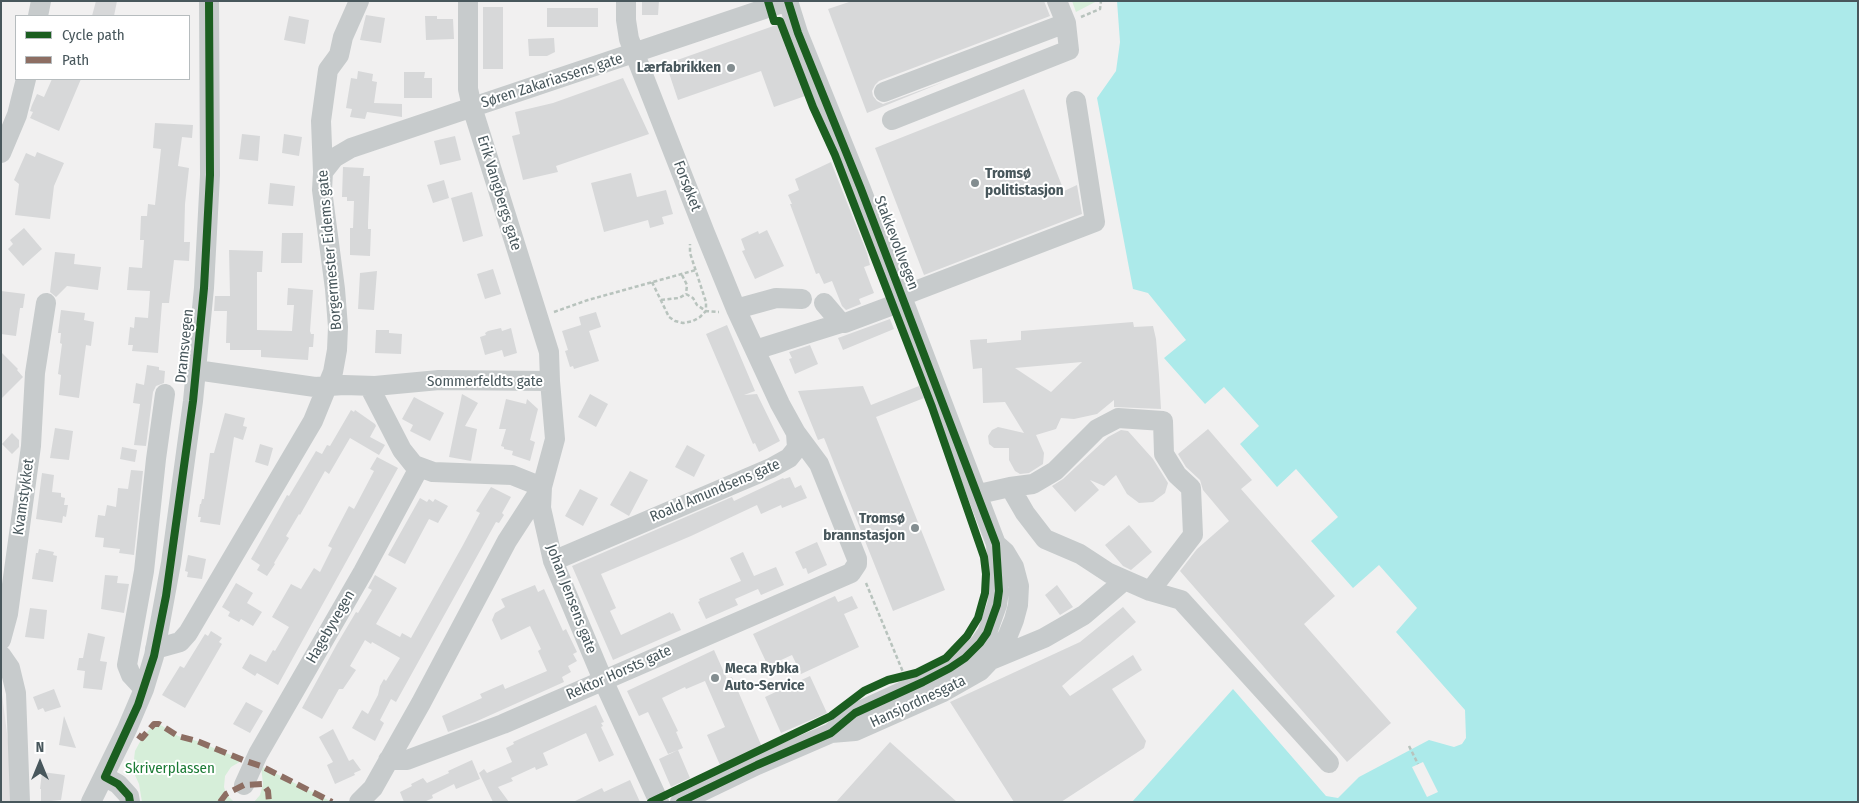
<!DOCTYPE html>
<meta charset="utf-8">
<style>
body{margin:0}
#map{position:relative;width:1859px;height:803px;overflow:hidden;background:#f1f0f0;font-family:"Fira Sans Condensed",sans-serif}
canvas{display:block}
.frame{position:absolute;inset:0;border:2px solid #48575c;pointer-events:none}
.legend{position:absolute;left:15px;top:15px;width:175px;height:65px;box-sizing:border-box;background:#fff;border:1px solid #b6bcbe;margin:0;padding:6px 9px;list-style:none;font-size:15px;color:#48575c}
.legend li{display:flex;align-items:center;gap:10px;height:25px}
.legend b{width:25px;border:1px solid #b6bcbe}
.north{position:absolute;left:15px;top:738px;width:50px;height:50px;-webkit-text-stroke:4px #fff;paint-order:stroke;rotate:0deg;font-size:14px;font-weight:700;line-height:20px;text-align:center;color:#48575c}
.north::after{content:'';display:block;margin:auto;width:18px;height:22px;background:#48575c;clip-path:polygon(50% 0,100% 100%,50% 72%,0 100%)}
</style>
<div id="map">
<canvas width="1859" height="803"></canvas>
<div class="frame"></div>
<ul class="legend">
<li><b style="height:6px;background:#1b5e20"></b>Cycle path</li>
<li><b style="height:6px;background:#8d6e63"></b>Path</li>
</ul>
<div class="north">N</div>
</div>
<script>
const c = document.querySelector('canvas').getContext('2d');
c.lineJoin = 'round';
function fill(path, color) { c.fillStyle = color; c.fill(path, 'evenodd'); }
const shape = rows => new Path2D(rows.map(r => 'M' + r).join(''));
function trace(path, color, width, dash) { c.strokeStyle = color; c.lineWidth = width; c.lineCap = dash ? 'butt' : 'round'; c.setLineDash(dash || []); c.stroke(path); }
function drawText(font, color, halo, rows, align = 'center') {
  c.font = font + ' "Fira Sans Condensed",sans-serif'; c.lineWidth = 4; c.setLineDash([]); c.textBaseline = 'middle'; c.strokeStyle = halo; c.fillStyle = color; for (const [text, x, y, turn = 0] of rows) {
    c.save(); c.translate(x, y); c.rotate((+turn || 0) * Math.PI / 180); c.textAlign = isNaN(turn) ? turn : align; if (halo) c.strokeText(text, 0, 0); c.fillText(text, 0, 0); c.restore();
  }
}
fill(shape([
 [1,686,11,765,11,802,1,802]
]), '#e3e1e2');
fill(shape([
 [1072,1,1097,1,1076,12],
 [154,724,159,724,178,736,197,741,243,760,231,767,225,776,224,787,226,794,234,802,142,802,139,784,134,773,133,767,135,751,142,738],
 [261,766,332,802,254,802,260,795,263,784]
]), '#d6eed9');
fill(shape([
 [1117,1,1858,1,1858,802,1132,802,1233,689,1326,796,1338,798,1359,777,1429,740,1454,747,1462,744,1466,738,1465,710,1396,632,1417,608,1379,565,1353,588,1311,541,1338,517,1296,469,1277,487,1240,444,1259,426,1224,387,1205,404,1164,358,1186,340,1148,293,1133,289,1097,98,1116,71,1120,42]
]), '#aceaea');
fill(shape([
 [1423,762,1438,792,1427,797,1412,767]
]), '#f1f0f0');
fill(shape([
 [96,1,117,1,114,16,92,16],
 [642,1,659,1,658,15,642,15],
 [852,1,1044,1,1050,16,879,81,875,85,872,91,873,96,877,101,883,104,946,81,867,113,828,9],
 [483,7,503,7,503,69,483,69],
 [547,8,598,8,598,27,547,27],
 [366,15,385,18,381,43,360,40],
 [289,16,309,20,305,44,284,40],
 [425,16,437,16,437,19,453,19,454,39,426,40],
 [779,24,805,96,774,107,761,71,678,100,666,64],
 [554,38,555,52,547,56,529,56,528,39],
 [358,71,373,74,372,81,377,82,374,103,402,104,402,117,367,112,365,119,350,117,352,109,346,108,351,78,357,79],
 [404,72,425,72,424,78,432,78,432,98,404,98],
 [623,78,649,134,556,166,558,172,523,180,512,136,520,134,515,112,553,103],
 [52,79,81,79,59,131,30,118,33,112,30,111,32,105,37,94,44,97],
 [1024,89,1064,191,1077,185,1082,214,924,275,875,148],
 [155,123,193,125,192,138,182,137,178,166,189,168,185,204,184,242,190,242,189,261,174,260,169,303,162,303,158,353,132,351,133,345,128,345,130,327,134,328,135,317,148,318,150,291,127,290,129,267,142,268,144,240,140,240,141,216,147,216,148,204,155,205,161,149,153,148],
 [242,134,260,136,258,161,239,159],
 [284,134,302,137,299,156,282,153],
 [455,136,461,160,440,165,434,141],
 [37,152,64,163,54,186,50,219,15,215,19,184,14,180,26,153,35,157],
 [831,162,867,253,870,265,864,267,874,293,859,299,861,304,846,310,842,306,832,281,824,284,819,273,816,274,790,204,792,204,788,195,799,190,795,179],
 [343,167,364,168,363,176,370,176,368,223,368,229,371,229,370,256,350,255,350,228,353,228,354,201,347,201,347,197,342,197],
 [631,173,637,197,666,190,673,214,662,217,664,224,650,228,648,220,604,232,591,183],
 [444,180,449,198,433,203,427,185],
 [270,183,295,186,293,206,268,204],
 [472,192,483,236,463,242,451,198],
 [24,228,42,249,23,266,8,249,13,244,10,240],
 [767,230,784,266,755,279,742,251,745,250,741,239,758,231,759,234],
 [282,233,303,233,302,263,281,263],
 [229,250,263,251,262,272,257,272,257,330,292,331,294,305,287,305,288,288,313,290,310,331,311,334,314,334,313,347,309,347,308,360,261,357,261,350,230,350,230,343,226,343,227,311,214,311,215,296,230,296],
 [55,252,75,254,74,264,101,267,98,290,67,286,56,297,50,292],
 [493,269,501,294,485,299,477,274],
 [377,271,374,310,358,309,360,273],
 [1,291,25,294,23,308,20,308,16,336,1,334],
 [61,310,85,313,84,320,94,322,91,346,86,345,79,398,59,395,61,375,58,374,62,344,60,343,61,333,58,333],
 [596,312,601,327,589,331,599,361,574,369,573,366,570,367,565,351,568,350,562,331,581,325,579,317],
 [890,319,894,329,843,350,838,338],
 [1133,322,1134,327,1153,326,1156,339,1159,375,1161,409,1114,407,1114,400,1097,414,1074,419,1061,418,1056,429,1036,435,1044,453,1043,464,1029,473,1020,474,1015,471,1009,460,1009,448,994,448,989,444,988,436,992,430,998,427,1024,433,1005,402,983,403,982,368,973,369,970,340,987,339,987,343,1021,340,1021,331],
 [1082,362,1051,392,1015,368],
 [727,325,755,391,744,395,757,394,780,441,759,452,755,443,753,444,706,334],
 [501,328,502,331,511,328,517,353,504,357,502,350,485,355,480,337,486,335,485,333,488,331],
 [376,330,389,330,389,333,402,334,401,354,375,353],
 [810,345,818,364,795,374,789,359,792,358,789,352],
 [1,352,18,369,17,370,23,377,1,399],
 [147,365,159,367,159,370,165,371,164,383,156,386,153,392,146,446,134,445,140,404,133,403,136,383,144,385],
 [863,386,871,405,919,386,924,398,876,417,945,590,893,611,824,438,818,440,798,391],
 [462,394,478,403,465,426,477,429,471,461,449,457],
 [590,394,608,404,596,427,578,417],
 [414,397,444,413,430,441,410,431,413,425,402,419],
 [506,399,526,404,527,399,538,409,530,440,535,442,530,461,512,455,513,451,504,449,504,447,501,446,506,429,499,429],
 [351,410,354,412,355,410,375,424,376,426,370,437,385,445,379,455,350,438,329,474,325,471,300,515,299,514,286,536,289,538,274,563,275,564,267,576,257,570,260,565,251,559,287,495,289,496,316,451,322,454,327,445,330,446],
 [225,413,245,418,243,426,247,427,243,440,234,437,220,525,200,522,201,517,198,517,200,504,201,504,202,499,204,499,210,453,214,453],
 [55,428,73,431,69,460,50,458],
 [1208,429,1252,480,1241,489,1335,596,1304,624,1391,723,1347,762,1180,571,1197,549,1229,521,1203,490,1200,480,1186,467,1178,454],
 [1121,430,1128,431,1153,459,1168,483,1165,493,1153,502,1139,503,1127,494,1116,475,1104,486,1090,480,1099,490,1075,512,1052,486,1063,479,1108,437],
 [12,433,19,440,19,447,12,454,2,444],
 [260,444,273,448,268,466,255,462],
 [687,445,705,455,694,477,675,467],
 [122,447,137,450,135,462,120,459],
 [377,457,398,468,278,685,257,673,255,676,242,668,250,654,266,662,273,650,275,651,289,627,272,617,291,584,301,589,314,568,320,572,332,548,328,546,349,506,354,509,374,471,370,469],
 [131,470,143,471,134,555,119,553,120,549,103,547,104,538,95,537,98,515,105,516,107,505,116,507,118,488,128,489],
 [630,471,648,480,629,516,610,505],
 [42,473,54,475,52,492,61,493,61,497,65,498,64,505,68,505,66,517,63,516,62,523,36,519],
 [790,477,795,488,801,485,807,498,782,508,781,505,761,514,757,505,691,536,601,574,616,608,610,611,621,635,670,612,671,614,673,613,681,630,613,660,572,566,732,497,734,501,783,478,784,479],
 [491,487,511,497,502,513,504,515,499,523,496,522,396,702,391,699,380,720,384,723,375,741,352,728,362,710,368,714,378,695,380,686,384,679,386,681,400,658,372,642,371,644,365,640,350,666,356,670,343,689,339,689,322,719,302,708,337,644,356,612,358,613,372,590,368,588,375,575,397,588,376,624,400,637,402,633,411,638,463,545,480,513,476,511],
 [580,489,598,498,583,526,565,516],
 [420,498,427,502,429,499,433,502,435,499,448,506,438,523,429,519,405,564,388,555],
 [1129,525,1152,552,1131,570,1123,566,1105,545],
 [817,542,827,565,808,574,806,568,803,569,795,552],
 [39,549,54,552,53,555,57,556,53,582,32,579,36,553,38,553],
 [743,552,754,576,776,567,784,585,761,595,758,589,735,599,738,605,706,619,698,602,700,601,699,599,741,581,730,558],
 [188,555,206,559,202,579,187,577,188,572,185,571],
 [105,575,118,576,117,583,129,584,124,613,101,609],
 [236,583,253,593,247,603,262,612,253,626,241,619,239,622,228,616,230,612,222,607],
 [535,585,538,592,544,589,563,631,566,629,577,652,573,654,577,661,568,666,571,672,562,677,564,682,475,722,448,732,442,716,482,698,480,694,503,684,505,689,547,671,538,651,541,649,530,626,501,640,492,620,495,613,505,607,501,599],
 [1057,585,1073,607,1060,615,1045,595],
 [835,596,838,602,852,596,858,608,844,614,859,647,801,674,792,655,768,666,753,634],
 [1123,607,1136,622,1062,686,1070,696,1133,655,1142,670,1112,689,1146,741,1144,748,1061,802,1014,802,950,702,1080,642],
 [30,608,47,610,44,639,25,637],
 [211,631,222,638,219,642,222,644,185,708,162,695,180,666,184,668,205,634,208,636],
 [88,633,105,637,100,661,107,662,102,690,83,688,85,671,77,670,79,658,83,658],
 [714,650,727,679,732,677,762,747,720,765,707,735,725,727,705,681,686,689,685,687,662,698,678,731,676,732,683,748,668,754,648,712,639,716,627,691],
 [810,676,827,713,781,733,765,697],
 [54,689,61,707,45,712,43,708,38,710,33,697],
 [246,702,263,711,250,733,233,724],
 [596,705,604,722,601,723,603,726,601,727,614,755,599,762,586,733,543,753,548,765,536,770,535,767,511,778,513,781,498,787,509,802,493,802,479,773,484,769,487,773,512,762,506,748,514,744,513,742],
 [64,716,76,748,59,745],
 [333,729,349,761,353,759,361,770,354,773,355,775,335,784,327,765,333,762,319,737],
 [890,742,957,802,836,802],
 [678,750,690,778,671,787,659,759],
 [472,760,480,779,456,789,454,784,432,795,433,798,424,802,404,802,400,792,412,786,411,784,423,778,427,783,449,773,448,771],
 [42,772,65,775,61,800,41,802,41,789,40,789],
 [630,780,640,802,573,802,602,788,604,792]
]), '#d7d8d9');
trace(shape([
 [1081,17,1100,9,1101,1],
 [682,275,687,285,686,294],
 [652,282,669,317,675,321,683,323,693,321,700,317,706,311,706,302,690,253,690,244],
 [686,294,693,298,697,305,706,311,719,312],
 [661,300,679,298,686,294],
 [554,312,588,300,696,270],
 [866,583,903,672],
 [1409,746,1418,764]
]), '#b8c3bd', 2.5, [4, 2.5]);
trace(shape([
 [468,1,468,89,472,107,549,352,550,381],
 [38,16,41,1],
 [884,92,1066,23,1057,1],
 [892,120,1069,50,1066,23],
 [1,153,17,115,26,79],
 [323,172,334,158,351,148,788,1],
 [902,296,1095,222,1076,101],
 [824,303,841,323,845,323,904,301],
 [736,309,776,298,802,299],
 [755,350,841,323],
 [196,370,315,387,344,385,375,386,439,380,550,381,555,439,542,487,507,541,421,703,373,788,359,802],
 [369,386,402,450,414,465,433,472,512,475,542,487,541,508,553,561,603,680,659,802],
 [1010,487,1033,484,1055,471,1097,429,1118,418,1163,421,1164,454,1177,475,1191,488,1193,535,1150,591],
 [979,494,1010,487,1025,513,1045,539,1080,554,1109,573,1150,591,1181,600,1329,763],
 [553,561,771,468,789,458,797,448,796,433,780,404,736,309,705,233,629,39,626,20,626,1],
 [1,640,8,614,31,446,35,373,46,303],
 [155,649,180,642,188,633,313,421,333,372,337,350,338,327,335,289,322,190,323,172,321,121,328,70,339,55,343,37,359,1],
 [1,655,10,668,16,693,20,802],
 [991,660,1044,638,1084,615,1125,580],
 [144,689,131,675,127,665,144,571,156,459,165,394],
 [831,733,855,731,943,692,980,671,998,652,1008,635,1014,620,1018,605,1019,586,1014,567,1005,552,996,544],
 [388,760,407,760,503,724,851,573,857,564,857,559,819,464,796,433],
 [105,777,118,784,129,796,130,802],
 [244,785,258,754,363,572,419,468],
 [91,802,127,729,144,689,154,656,171,563,193,401,204,288,210,175,209,1],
 [680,802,757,765,831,733,855,713,923,682,950,668,965,658,980,643,987,633,997,605,999,591,996,544,861,189,798,33,788,1]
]), '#c7cbcc', 20);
trace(shape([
 [138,735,142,738,154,724,159,724,178,736,197,741,243,760,261,766,332,802],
 [220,802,226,794,244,785,263,784,268,791,269,802]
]), '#8d6e63', 6, [12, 6]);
trace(shape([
 [130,802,129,796,118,784,105,777,138,705,154,656,166,596,193,401,204,288,210,175,209,1],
 [651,802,831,716,864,691,888,680,916,673,946,658,967,636,978,618,985,593,986,574,984,557,932,407,835,155,813,107,780,21,774,21,768,1],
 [680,802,757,765,831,733,855,713,923,682,950,668,965,658,980,643,987,633,997,605,999,591,996,544,861,189,798,33,788,1]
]), '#1b5e20', 8);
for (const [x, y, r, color] of [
 [731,68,5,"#838d90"],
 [975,183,5,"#838d90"],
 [915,528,5,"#838d90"],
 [715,678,5,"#838d90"]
]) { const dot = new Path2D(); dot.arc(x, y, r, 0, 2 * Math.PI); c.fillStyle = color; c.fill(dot); trace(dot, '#fff', 2); }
drawText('bold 15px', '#48575c', '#fff', [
 ["Lærfabrikken",721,68],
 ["Tromsø",985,174,"left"],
 ["politistasjon",985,191,"left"],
 ["Tromsø",905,519],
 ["brannstasjon",905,536],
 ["Meca Rybka",725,669,"left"],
 ["Auto-Service",725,686,"left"]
], 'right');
drawText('15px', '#48575c', '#fff', [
 ["Søren Zakariassens gate",552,81,-18],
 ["Forsøket",687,186,69],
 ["Erik Vangbergs gate",499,193,73],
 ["Stakkevollvegen",896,243,69],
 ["Borgermester Eidems gate",330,250,-95],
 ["Dramsvegen",185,346,-84],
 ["Sommerfeldts gate",485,382],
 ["Roald Amundsens gate",715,491,-23],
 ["Kvamstykket",24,497,-82],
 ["Johan Jensens gate",571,599,69],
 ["Hagebyvegen",331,627,-60],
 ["Rektor Horsts gate",619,673,-24],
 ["Hansjordnesgata",918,702,-25]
]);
drawText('15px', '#1b7b35', '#fff', [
 ["Skriverplassen",170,769]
]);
</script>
